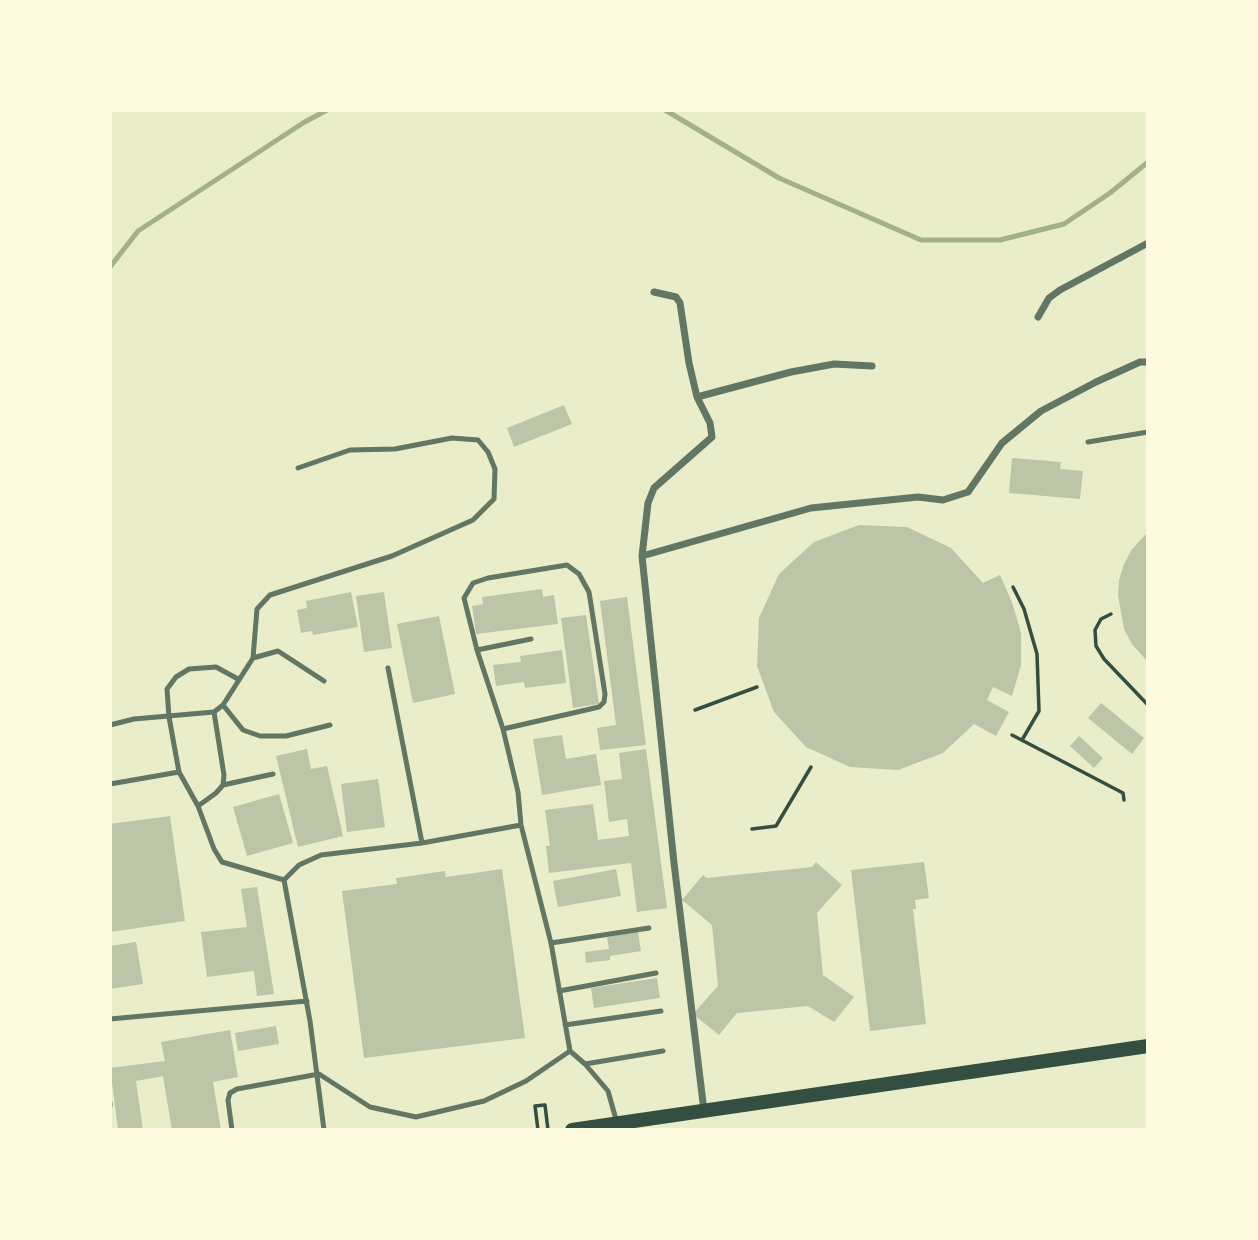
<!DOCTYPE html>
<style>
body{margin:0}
#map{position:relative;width:1258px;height:1240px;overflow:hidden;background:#e9edc9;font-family:"Source Serif 4",serif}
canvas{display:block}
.frame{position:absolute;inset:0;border:112px solid #fefae0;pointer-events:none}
</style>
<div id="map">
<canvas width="1258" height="1240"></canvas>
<div class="frame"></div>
</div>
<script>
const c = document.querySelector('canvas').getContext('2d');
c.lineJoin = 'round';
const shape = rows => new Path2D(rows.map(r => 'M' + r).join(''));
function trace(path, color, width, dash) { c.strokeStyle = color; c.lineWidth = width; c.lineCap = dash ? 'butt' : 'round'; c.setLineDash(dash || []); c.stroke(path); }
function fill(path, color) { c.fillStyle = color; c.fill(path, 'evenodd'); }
trace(shape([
 [665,110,779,178,921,240,1000,240,1064,224,1110,193,1148,162],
 [110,267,138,231,303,123,327,110]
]), '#a3b18a', 5);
fill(shape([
 [564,405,572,424,514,447,507,428],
 [1012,458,1061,462,1060,469,1083,471,1080,499,1009,493],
 [859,525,907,527,951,548,983,583,1000,575,1012,602,1021,633,1021,665,1012,696,993,687,987,700,1009,712,996,736,974,724,943,753,898,770,850,767,806,747,774,712,757,666,759,618,779,574,814,542],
 [1148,532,1148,662,1132,644,1124,629,1118,596,1119,580,1124,564,1132,549],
 [542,589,543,597,554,595,558,624,476,634,472,606,483,604,482,597],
 [351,592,358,627,313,635,312,631,301,633,297,610,307,608,306,601],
 [384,592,392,648,364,652,356,596],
 [627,597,646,745,600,750,597,728,616,725,600,601],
 [586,615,599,704,573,708,561,618],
 [439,616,455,694,413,703,397,624],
 [562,650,566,683,525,688,524,682,496,686,493,665,521,662,520,656],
 [1101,703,1144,738,1132,754,1088,718],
 [562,735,566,759,596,754,601,785,542,795,533,739],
 [1079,736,1103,758,1094,768,1070,746],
 [307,749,311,769,327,766,343,836,298,847,276,756],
 [646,749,667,908,637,912,631,863,549,873,546,846,550,846,545,810,593,804,598,840,629,836,627,819,609,822,604,781,622,779,619,753],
 [378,779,385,827,347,832,341,784],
 [279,794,293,843,247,856,233,807],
 [170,816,185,921,110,932,110,824],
 [816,862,842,885,817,913,823,975,854,997,834,1022,808,1006,737,1013,719,1035,693,1014,718,986,712,925,682,900,703,875,707,878,812,867],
 [924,862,929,898,915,900,916,909,913,909,926,1024,870,1031,851,870],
 [502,869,525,1038,364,1058,342,891,397,884,396,878,445,871,446,877],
 [616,869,621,896,558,907,553,881],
 [257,887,274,994,257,996,254,971,207,977,201,932,247,927,241,889],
 [638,932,641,951,610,956,610,960,586,963,585,952,609,949,607,937],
 [136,942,143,984,110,989,110,946],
 [657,978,660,998,594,1008,591,988],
 [276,1026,279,1044,238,1051,235,1033],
 [230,1030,238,1077,213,1082,221,1130,172,1130,163,1076,136,1081,143,1130,118,1129,110,1068,165,1061,161,1042]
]), '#bcc5a7');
trace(shape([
 [1013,587,1024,609,1037,654,1039,711,1022,740],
 [1111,614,1101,619,1095,630,1096,646,1104,659,1148,705],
 [695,710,757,687],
 [1012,735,1123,793,1124,800],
 [752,829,776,826,811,767],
 [538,1130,535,1106,545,1105,548,1130]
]), '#344e41', 3.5);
trace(shape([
 [1088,442,1148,432],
 [477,650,531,639],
 [253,658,278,651,324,681],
 [388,668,422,843],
 [238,679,216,667,189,669,176,677,167,689,169,717,179,772,198,806,214,849,222,862,284,880],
 [223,705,243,730,260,736,286,736,330,725],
 [110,725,134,719,214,712],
 [503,729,599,707,604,702,605,694,589,592,579,574,567,565,488,578,473,583,464,598,477,650,503,729,518,792,521,825,551,943,570,1051,585,1064,608,1091,617,1123],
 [110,784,179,772],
 [223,785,273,774],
 [198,806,216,793,223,785,224,775,214,712,223,705,253,658,257,609,270,595,392,556,473,520,494,499,495,469,488,452,478,440,452,438,395,449,350,450,298,468],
 [284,880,310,1021,324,1130],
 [284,880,299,865,321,855,422,843,521,825],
 [551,943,649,928],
 [559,991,656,973],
 [110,1019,307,1001],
 [565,1025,661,1011],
 [585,1064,663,1051],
 [110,1103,110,1106],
 [232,1130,228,1100,230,1093,237,1089,319,1074,370,1107,416,1117,484,1101,526,1081,570,1051]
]), '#617663', 5);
trace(shape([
 [654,292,676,297,680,303,689,363,697,397,710,423,712,437,654,488,648,503,642,556,674,863,704,1111],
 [1038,317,1049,298,1060,290,1148,243],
 [697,397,791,372,834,364,872,366],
 [642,556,811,508,918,497,943,500,968,492,1002,443,1041,411,1096,382,1140,362,1148,362]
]), '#617663', 7);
trace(shape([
 [572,1130,1148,1046]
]), '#344e41', 14);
</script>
